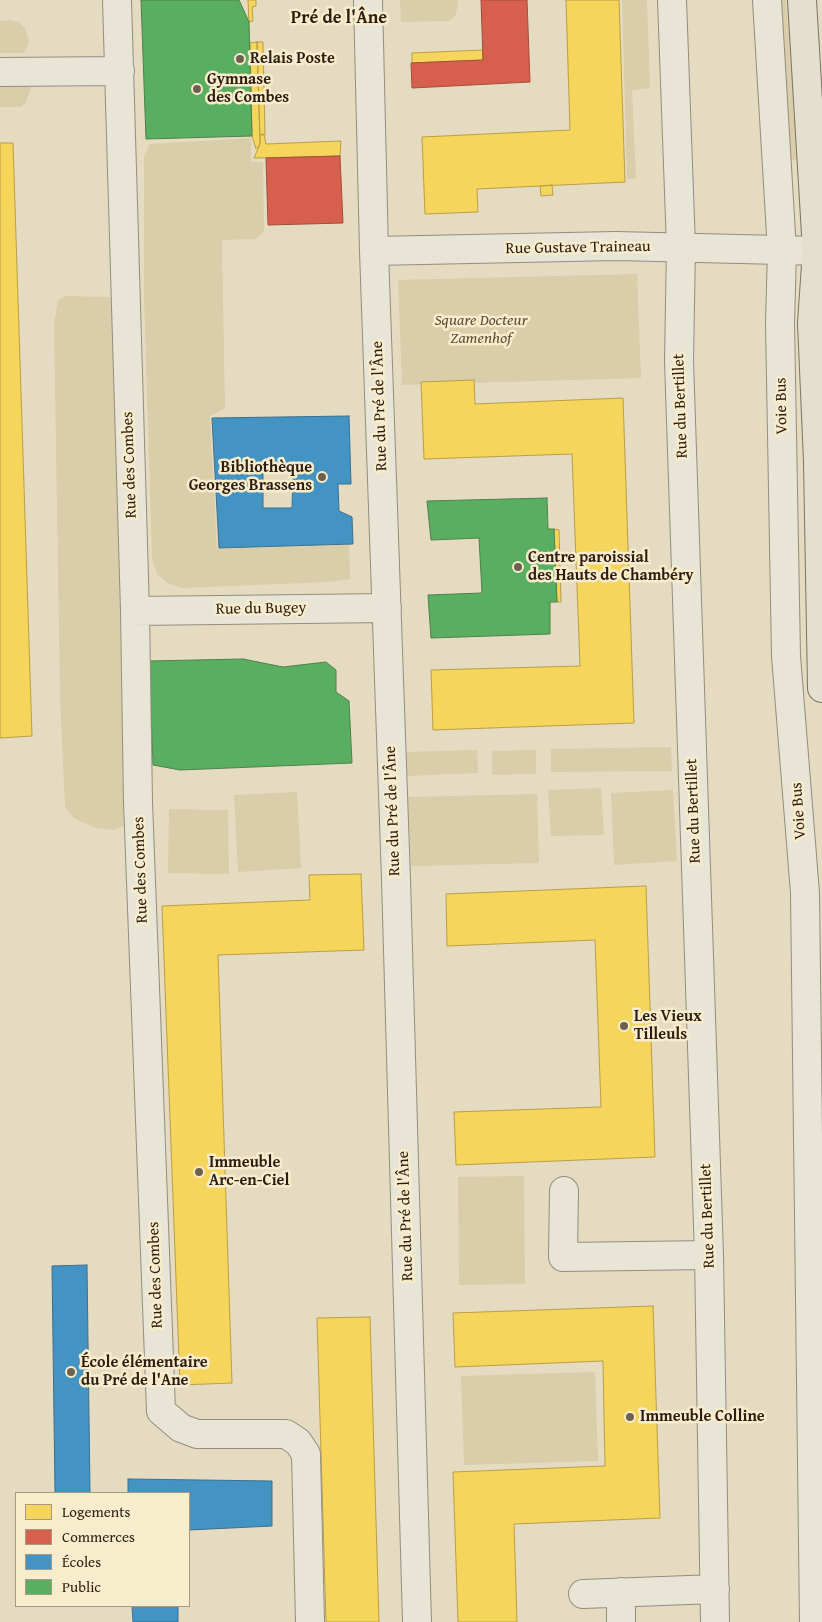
<!DOCTYPE html>
<meta charset="utf-8">
<style>
body{margin:0}
#map{position:relative;width:822px;height:1622px;overflow:hidden;background:#e4dbc0;font-family:"Gentium Book Plus",serif}
canvas{display:block}
.legend{position:absolute;left:15px;top:1492px;width:175px;height:115px;box-sizing:border-box;background:#f7edcc;border:1px solid #a79982;margin:0;padding:6px 9px;list-style:none;font-size:15px;color:#2e1c12}
.legend li{display:flex;align-items:center;gap:10px;height:25px}
.legend b{width:25px;border:1px solid #a79982}
</style>
<div id="map">
<canvas width="822" height="1622"></canvas>
<ul class="legend">
<li><b style="height:14px;background:#f6d55c"></b>Logements</li>
<li><b style="height:14px;background:#d6604d"></b>Commerces</li>
<li><b style="height:14px;background:#4393c3"></b>Écoles</li>
<li><b style="height:14px;background:#5aae61"></b>Public</li>
</ul>
</div>
<script>
const c = document.querySelector('canvas').getContext('2d');
c.lineJoin = 'round';
function fill(path, color) { c.fillStyle = color; c.fill(path, 'evenodd'); }
const shape = rows => new Path2D(rows.map(r => 'M' + r).join(''));
function trace(path, color, width, dash) { c.strokeStyle = color; c.lineWidth = width; c.lineCap = dash ? 'butt' : 'round'; c.setLineDash(dash || []); c.stroke(path); }
function drawText(font, color, halo, rows, align = 'center') {
  c.font = font + ' "Gentium Book Plus",serif'; c.lineWidth = 5; c.setLineDash([]); c.textBaseline = 'middle'; c.strokeStyle = halo; c.fillStyle = color; for (const [text, x, y, turn = 0] of rows) {
    c.save(); c.translate(x, y); c.rotate((+turn || 0) * Math.PI / 180); c.textAlign = isNaN(turn) ? turn : align; if (halo) c.strokeText(text, 0, 0); c.fillText(text, 0, 0); c.restore();
  }
}
fill(shape([
 [400,0,458,0,458,5,455,16,449,21,401,22],
 [622,0,647,0,650,88,632,90,636,179,627,179],
 [775,0,786,0,799,159,788,161],
 [10,20,19,22,25,28,29,43,24,53,0,53,0,21],
 [0,80,30,83,31,89,26,102,21,107,0,107],
 [251,138,251,162,263,162,264,230,256,239,222,240,225,408,210,416,217,549,349,545,350,579,329,582,181,588,166,582,157,574,152,558,144,298,144,156,150,144],
 [637,274,641,378,402,385,398,280],
 [65,296,109,297,114,302,124,826,113,830,96,828,74,818,65,807,60,696,54,324,58,301],
 [671,747,672,771,551,772,551,749],
 [477,750,478,773,407,776,406,752],
 [536,750,536,774,492,775,492,751],
 [601,788,604,835,551,836,548,790],
 [673,790,677,861,614,865,611,793],
 [297,792,301,868,238,872,234,795],
 [537,794,539,863,411,866,408,797],
 [169,809,228,810,229,874,168,873],
 [524,1176,525,1284,459,1285,458,1177],
 [595,1372,598,1461,464,1465,461,1376]
]), '#dacda9');
const homes = shape([
 [248,0,256,0,256,6,252,7,253,21,249,22,248,0],
 [566,0,619,0,625,182,477,189,478,212,425,214,422,137,570,130,566,0],
 [257,42,263,42,265,135,260,135,257,42],
 [257,42,260,144,256,149,252,136,250,43,257,42],
 [483,50,483,60,412,63,412,53,483,50],
 [264,134,266,144,341,141,340,156,254,158,260,144,260,135,264,134],
 [0,143,13,143,32,736,0,738,0,143],
 [552,185,553,195,541,196,540,186,552,185],
 [474,380,475,404,623,398,634,723,433,730,431,670,580,666,572,454,424,459,421,382,474,380],
 [554,529,559,530,561,602,557,602,554,529],
 [361,874,364,950,218,955,232,1383,180,1385,162,906,310,900,309,875,361,874],
 [646,886,655,1157,456,1165,454,1112,601,1107,595,940,447,946,446,894,646,886],
 [653,1306,660,1518,514,1524,517,1622,458,1622,453,1472,605,1466,603,1361,455,1367,453,1313,653,1306],
 [370,1317,379,1622,326,1622,317,1318,370,1317]
]);
fill(homes, '#f6d55c');
trace(homes, '#ba9e46', 1);
const shops = shape([
 [481,0,527,0,530,82,412,88,411,63,483,60,481,0],
 [340,156,343,223,268,225,266,158,340,156]
]);
fill(shops, '#d6604d');
trace(shops, '#a44c3b', 1);
const schools = shape([
 [349,416,351,484,338,484,339,511,352,517,353,544,219,548,212,418,349,416],
 [263,469,293,469,292,508,263,508,263,469],
 [87,1265,90,1493,55,1493,52,1266,87,1265],
 [128,1479,272,1481,272,1526,189,1530,189,1493,128,1493,128,1479],
 [132,1606,178,1606,178,1622,133,1622,132,1606]
]);
fill(schools, '#4393c3');
trace(schools, '#3d6f8e', 1);
const public = shape([
 [141,0,239,0,249,22,252,136,146,139,141,0],
 [547,498,548,529,554,529,557,602,550,602,550,634,431,638,428,595,482,593,479,538,431,540,427,501,547,498],
 [243,659,283,667,326,662,336,670,336,692,349,701,352,763,180,770,153,765,149,661,243,659]
]);
fill(public, '#5aae61');
trace(public, '#4d8249', 1);
const minor = shape([
 [117,0,135,611,138,802,161,1411,181,1428,197,1434,286,1434,298,1442,306,1454,310,1622],
 [368,0,374,251,396,879,417,1622],
 [672,0,681,247,679,361,709,1255,715,1622],
 [767,0,782,251,780,323,786,656,805,893,814,1622],
 [0,72,120,71],
 [374,251,616,246,822,251],
 [135,611,387,608],
 [564,1191,563,1257,709,1255],
 [583,1594,715,1589],
 [621,1622,621,1592]
]);
const major = shape([
 [802,0,817,251,812,323,818,461,822,688]
]);
trace(minor, '#948d7d', 30);
trace(major, '#7b7465', 30);
trace(minor, '#e8e4d6', 28);
trace(major, '#e4dfcf', 28);
for (const [x, y, r, color] of [
 [240,59,5,"#6e5f4f"],
 [197,89,5,"#6e5f4f"],
 [322,477,5,"#6e5f4f"],
 [518,567,5,"#6e5f4f"],
 [624,1026,5,"#6e5f4f"],
 [199,1172,5,"#6e5f4f"],
 [71,1372,5,"#6e5f4f"],
 [630,1417,5,"#6e5f4f"]
]) { const dot = new Path2D(); dot.arc(x, y, r, 0, 2 * Math.PI); c.fillStyle = color; c.fill(dot); trace(dot, '#f7edcc', 2); }
drawText('bold 16px', '#2e1c12', '#f7edcc', [
 ["Relais Poste",250,59],
 ["Gymnase",207,80],
 ["des Combes",207,98],
 ["Bibliothèque",312,468,"right"],
 ["Georges Brassens",312,486,"right"],
 ["Centre paroissial",528,558],
 ["des Hauts de Chambéry",528,576],
 ["Les Vieux",634,1017],
 ["Tilleuls",634,1035],
 ["Immeuble",209,1163],
 ["Arc-en-Ciel",209,1181],
 ["École élémentaire",81,1363],
 ["du Pré de l'Ane",81,1381],
 ["Immeuble Colline",640,1417]
], 'left');
drawText('16px', '#2e1c12', '#f7edcc', [
 ["Rue Gustave Traineau",578,248,-1],
 ["Rue du Pré de l'Âne",380,406,-92],
 ["Rue du Bertillet",681,406,-92],
 ["Voie Bus",782,406,-91],
 ["Rue des Combes",130,465,-92],
 ["Rue du Bugey",261,609,-1],
 ["Rue du Pré de l'Âne",393,811,-92],
 ["Rue du Bertillet",694,811,-92],
 ["Voie Bus",799,811,-94],
 ["Rue des Combes",141,870,-92],
 ["Rue du Pré de l'Âne",406,1216,-92],
 ["Rue du Bertillet",708,1216,-92],
 ["Rue des Combes",156,1275,-92]
]);
drawText('italic 16px', '#5f4e3a', '#f7edcc', [
 ["Square Docteur",481,321],
 ["Zamenhof",481,339]
]);
drawText('bold 18px', '#2e1c12', '#f7edcc', [
 ["Pré de l'Âne",339,18]
]);
</script>
